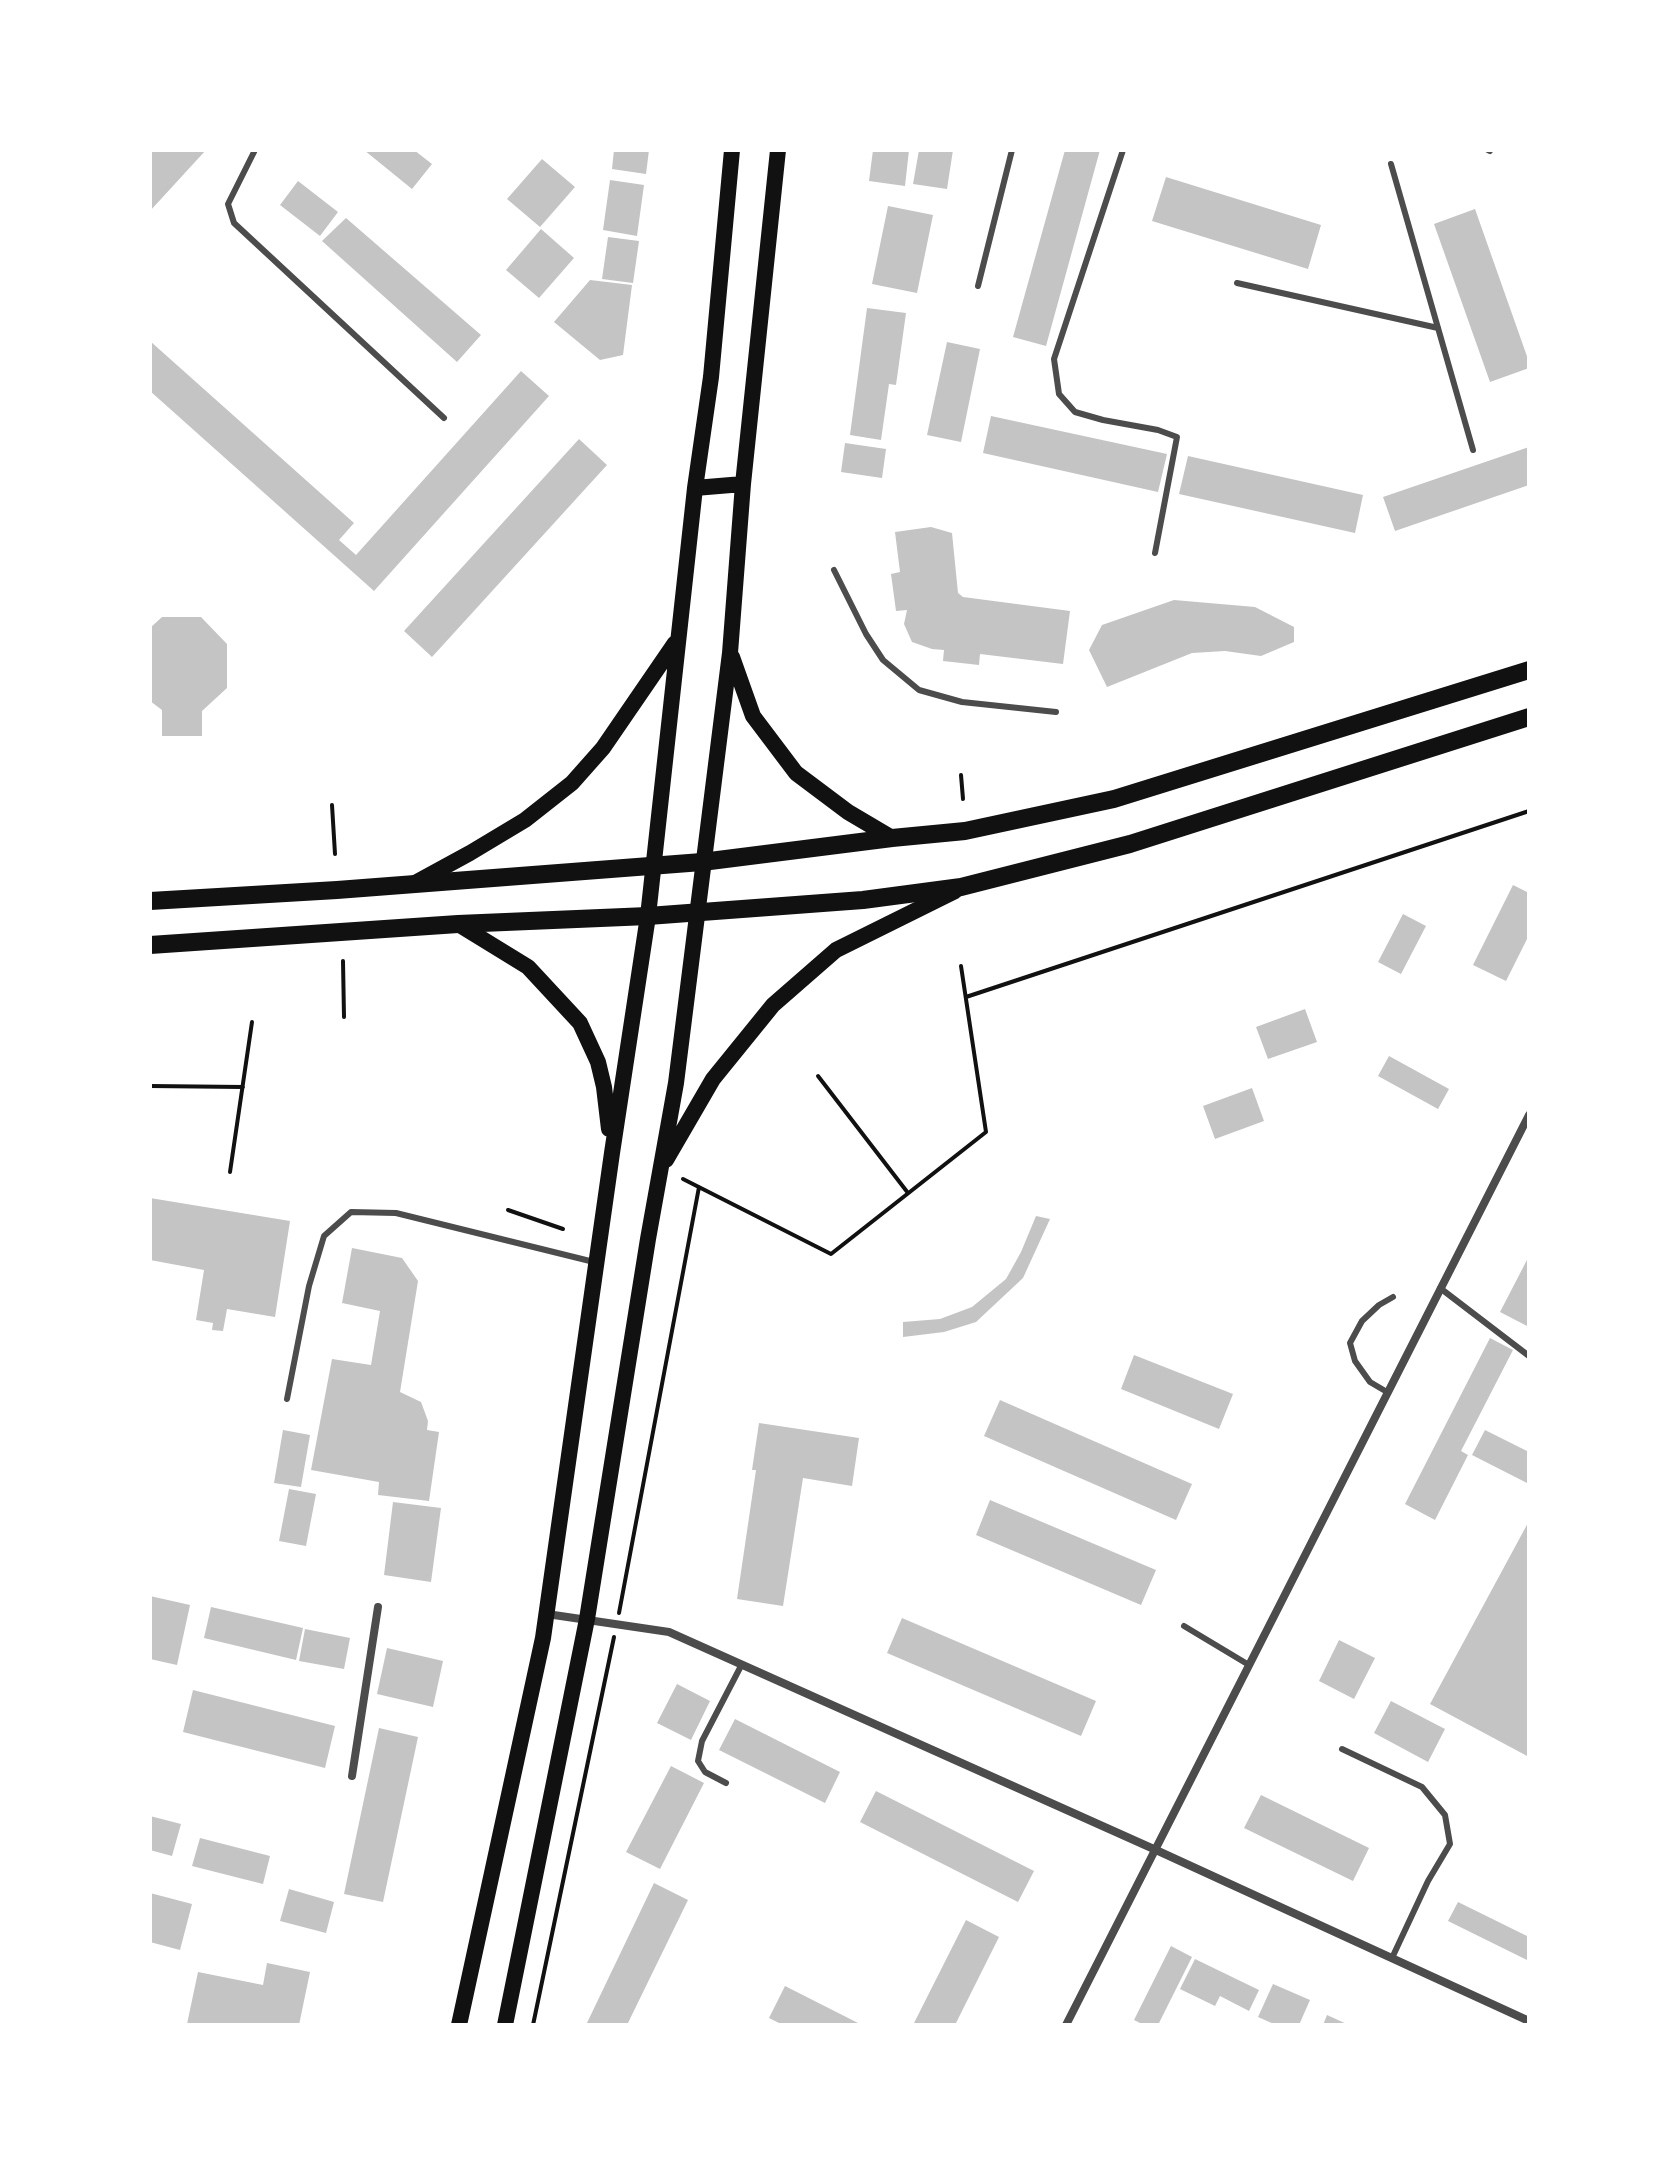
<!DOCTYPE html>
<style>
body{margin:0}
#map{position:relative;width:1679px;height:2175px;overflow:hidden;background:#fff;font-family:"DM Sans",sans-serif}
canvas{display:block}
.frame{position:absolute;inset:0;border:152px solid #fff;pointer-events:none}
</style>
<div id="map">
<canvas width="1679" height="2175"></canvas>
<div class="frame"></div>
</div>
<script>
const c = document.querySelector('canvas').getContext('2d');
c.lineJoin = 'round';
function fill(path, color) { c.fillStyle = color; c.fill(path, 'evenodd'); }
const shape = rows => new Path2D(rows.map(r => 'M' + r).join(''));
function trace(path, color, width, dash) { c.strokeStyle = color; c.lineWidth = width; c.lineCap = dash ? 'butt' : 'round'; c.setLineDash(dash || []); c.stroke(path); }
fill(shape([
 [152,150,206,150,150,211,150,152],
 [364,150,414,150,432,164,412,189],
 [614,150,649,150,646,174,612,169],
 [873,150,909,150,905,186,869,181],
 [919,150,953,150,947,189,913,184],
 [1065,150,1100,150,1046,346,1013,337],
 [542,159,575,187,540,227,507,199],
 [1166,177,1321,225,1308,269,1152,221],
 [610,180,644,185,637,236,603,230],
 [298,181,338,212,320,236,280,205],
 [888,206,933,215,917,293,872,284],
 [1475,209,1529,362,1529,368,1490,382,1434,224],
 [346,218,481,335,457,362,322,241],
 [541,229,574,258,539,298,506,270],
 [608,237,639,241,633,283,602,279],
 [590,280,632,285,623,355,600,360,554,322],
 [867,308,906,313,896,385,889,384,881,440,850,435],
 [150,341,354,523,339,540,356,555,521,371,549,396,374,591,150,391],
 [947,342,980,349,961,442,927,435],
 [991,416,1167,454,1158,492,983,453],
 [579,439,607,465,432,657,404,631],
 [845,443,886,449,882,478,841,472],
 [1529,447,1529,485,1395,531,1383,497],
 [1188,456,1363,495,1355,533,1179,494],
 [931,527,952,533,958,593,963,597,1070,611,1063,664,980,654,979,665,943,661,944,650,932,649,912,642,904,624,907,610,896,611,891,574,900,572,895,532],
 [1174,600,1255,607,1294,627,1294,642,1261,656,1225,651,1192,653,1107,687,1089,650,1102,625],
 [162,617,201,617,227,644,227,688,202,711,202,736,162,736,162,710,150,701,150,628],
 [1513,885,1529,893,1529,935,1506,981,1473,965],
 [1403,914,1426,926,1401,974,1378,962],
 [1305,1009,1317,1042,1268,1059,1256,1027],
 [1389,1056,1449,1089,1438,1109,1378,1076],
 [1252,1088,1264,1121,1215,1139,1203,1106],
 [150,1198,290,1221,275,1317,227,1309,223,1331,212,1330,213,1323,196,1320,204,1270,150,1260],
 [1036,1216,1050,1219,1023,1278,976,1322,944,1332,903,1337,903,1322,940,1319,972,1307,1006,1279,1021,1252],
 [352,1248,402,1258,418,1281,400,1392,421,1402,428,1421,427,1430,439,1432,429,1501,378,1495,379,1482,311,1470,332,1359,371,1365,380,1311,342,1303],
 [1529,1256,1529,1327,1500,1312],
 [1490,1338,1513,1350,1461,1451,1468,1455,1435,1520,1405,1504],
 [1134,1355,1233,1394,1219,1429,1121,1389],
 [1000,1400,1192,1484,1176,1520,984,1436],
 [759,1423,859,1438,852,1486,803,1478,783,1606,737,1599,756,1470,752,1470],
 [283,1430,310,1435,301,1487,274,1483],
 [1485,1430,1529,1452,1529,1484,1472,1455],
 [289,1489,316,1494,306,1546,279,1541],
 [990,1500,1156,1570,1141,1605,976,1535],
 [393,1502,441,1508,431,1582,384,1575],
 [1529,1521,1529,1757,1430,1704],
 [150,1596,190,1605,177,1665,150,1659],
 [211,1607,303,1628,296,1660,204,1638],
 [902,1618,1096,1701,1081,1736,887,1653],
 [305,1629,350,1638,344,1669,299,1661],
 [1339,1640,1375,1658,1354,1699,1319,1681],
 [387,1648,443,1661,433,1707,377,1694],
 [677,1684,710,1701,691,1740,657,1723],
 [193,1690,335,1726,325,1768,183,1732],
 [1391,1701,1445,1729,1428,1762,1374,1733],
 [735,1719,840,1772,825,1803,719,1750],
 [379,1728,418,1737,383,1902,344,1894],
 [671,1766,704,1783,660,1869,626,1852],
 [876,1791,1034,1871,1018,1902,860,1822],
 [1261,1795,1369,1848,1353,1881,1244,1828],
 [150,1816,181,1824,172,1856,150,1850],
 [200,1838,270,1856,263,1884,192,1866],
 [654,1883,688,1900,627,2025,586,2025],
 [289,1889,334,1902,326,1933,280,1921],
 [150,1893,192,1904,180,1950,150,1942],
 [1458,1902,1529,1937,1529,1961,1448,1921],
 [966,1920,999,1937,955,2025,913,2025],
 [1171,1946,1192,1957,1158,2025,1144,2025,1134,2020],
 [1195,1959,1259,1990,1249,2011,1220,1996,1215,2006,1180,1989],
 [267,1963,310,1972,299,2025,187,2024,198,1972,263,1985],
 [1273,1984,1310,2000,1299,2025,1276,2025,1258,2017],
 [785,1986,862,2025,783,2025,769,2018],
 [1327,2015,1349,2025,1323,2025]
]), '#c4c4c4');
trace(shape([
 [961,775,963,799],
 [332,805,335,854],
 [343,961,344,1017],
 [966,997,1529,811],
 [818,1076,908,1193],
 [150,1086,243,1087],
 [230,1172,252,1022],
 [683,1179,831,1254,986,1132,961,966],
 [508,1210,563,1229],
 [619,1613,699,1187],
 [533,2025,614,1637]
]), '#111', 4);
trace(shape([
 [255,150,228,204,234,223,444,418],
 [1123,150,1054,359,1059,394,1075,412,1103,420,1158,430,1177,437,1155,553],
 [1488,150,1490,151],
 [1391,164,1473,450],
 [1237,283,1438,328],
 [978,286,1012,150],
 [834,570,866,634,883,660,919,690,962,702,1056,712],
 [1440,1288,1529,1356],
 [1387,1392,1370,1382,1355,1361,1350,1343,1362,1321,1379,1305,1393,1297],
 [287,1399,309,1286,324,1236,351,1212,396,1213,594,1262],
 [1184,1626,1249,1665],
 [1342,1749,1422,1787,1445,1815,1450,1844,1428,1881,1392,1958],
 [726,1783,705,1772,698,1761,702,1741,742,1664]
]), '#4c4c4c', 6);
trace(shape([
 [547,1614,669,1632,1156,1850,1529,2021],
 [352,1776,378,1607],
 [1066,2025,1529,1115]
]), '#4c4c4c', 8);
trace(shape([
 [695,488,743,484],
 [732,657,753,716,796,773,848,812,892,838],
 [415,883,470,853,525,820,572,783,603,748,675,643],
 [458,924,528,967,580,1023,598,1062,604,1087,609,1129],
 [666,1160,713,1079,773,1005,836,950,955,891],
 [459,2025,543,1638,612,1153,648,916,695,488,711,377,732,150],
 [505,2025,587,1619,648,1239,676,1083,730,653,743,484,778,150]
]), '#111', 16);
trace(shape([
 [150,901,337,890,702,862,892,838,965,831,1114,799,1529,670],
 [150,945,458,924,648,916,863,900,961,887,1130,844,1529,717]
]), '#111', 18);
</script>
